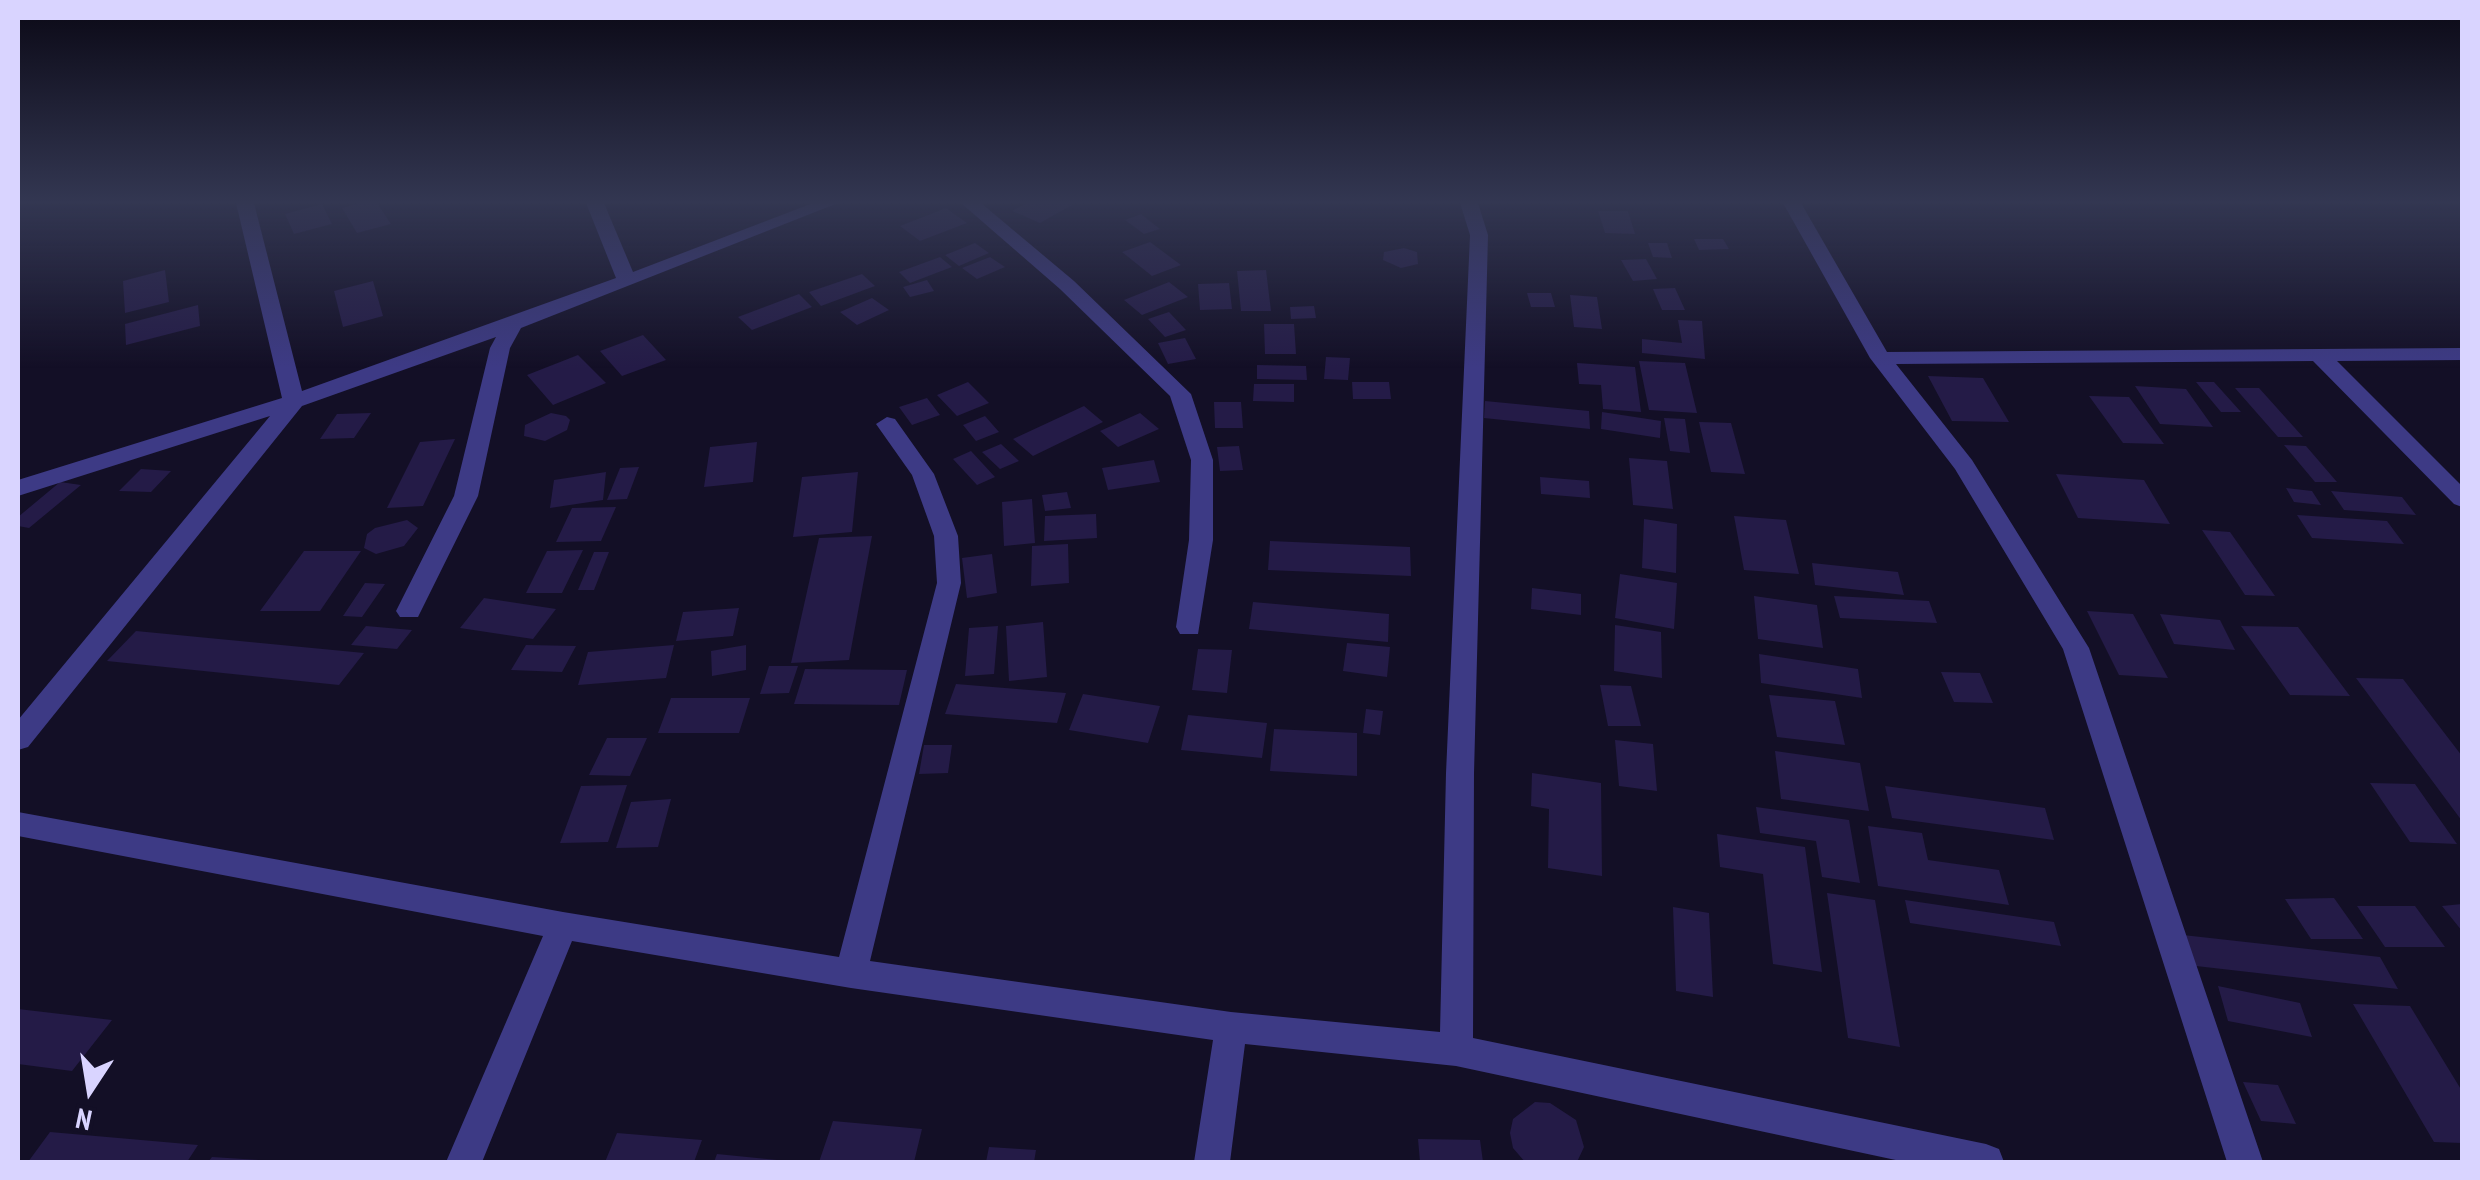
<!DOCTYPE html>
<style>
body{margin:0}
#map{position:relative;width:2480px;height:1180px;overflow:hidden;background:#130f26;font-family:"PT Sans Narrow",sans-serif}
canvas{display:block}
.frame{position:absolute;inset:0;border:20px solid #d9d4ff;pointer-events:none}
.north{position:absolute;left:40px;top:1040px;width:100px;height:100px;-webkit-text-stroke:8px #130f26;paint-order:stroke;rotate:192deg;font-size:28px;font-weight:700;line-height:40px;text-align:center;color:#d9d4ff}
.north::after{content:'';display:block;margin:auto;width:35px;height:45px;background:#d9d4ff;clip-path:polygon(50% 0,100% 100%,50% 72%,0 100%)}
</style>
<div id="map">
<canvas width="2480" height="1180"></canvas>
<div class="frame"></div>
<div class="north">N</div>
</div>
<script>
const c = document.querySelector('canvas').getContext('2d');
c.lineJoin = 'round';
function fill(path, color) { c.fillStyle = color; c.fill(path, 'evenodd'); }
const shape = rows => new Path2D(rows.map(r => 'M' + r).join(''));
fill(shape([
 [359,203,377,203,391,224,357,233,342,208],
 [1027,203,1067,203,1072,205,1040,223,1012,211],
 [322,204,332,224,294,234,285,214],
 [946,208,967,223,920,241,900,226],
 [1598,211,1628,211,1635,234,1605,233],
 [1141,214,1160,229,1144,234,1125,220],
 [1694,239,1723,239,1729,249,1699,250],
 [1150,242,1181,265,1152,276,1122,252],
 [975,243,989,253,959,266,945,255],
 [1648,243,1667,243,1672,258,1653,257],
 [1404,248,1417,252,1418,264,1401,268,1383,260,1384,252],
 [940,257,952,267,910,283,899,272],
 [990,257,1005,267,977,279,962,268],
 [1646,259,1657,279,1633,281,1621,260],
 [165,270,169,302,125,313,123,281],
 [1266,270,1271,311,1241,311,1237,271],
 [862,274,875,286,821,306,809,292],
 [927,280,934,291,910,297,903,287],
 [373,281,383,316,343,327,334,291],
 [1169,282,1188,297,1142,315,1124,300],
 [1229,283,1232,309,1200,310,1198,284],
 [1675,288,1685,310,1662,310,1653,289],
 [1527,293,1551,293,1555,307,1531,307],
 [799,294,812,307,752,330,738,317],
 [1570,295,1597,297,1602,329,1574,327],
 [872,298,889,310,857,325,840,312],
 [198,305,200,326,126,345,125,324],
 [1314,306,1316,318,1291,319,1290,307],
 [1169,312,1186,330,1165,337,1148,319],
 [1678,320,1702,321,1705,359,1642,353,1642,339,1682,343],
 [1264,324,1294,324,1296,354,1265,354],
 [643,335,666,360,622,376,600,351],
 [1185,338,1196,359,1168,364,1158,343],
 [578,355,606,383,553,405,527,375],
 [1326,357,1350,358,1348,380,1324,379],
 [1639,361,1685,363,1697,413,1649,410],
 [1577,363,1635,367,1641,412,1603,409,1601,385,1579,384],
 [1257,365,1306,366,1307,380,1257,379],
 [1928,376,1983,378,2009,422,1952,421],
 [968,382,989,403,957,416,937,395],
 [1352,382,1389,382,1391,399,1353,399],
 [2196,382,2214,382,2241,412,2221,412],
 [1254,384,1294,384,1294,402,1253,401],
 [2135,386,2186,389,2213,427,2160,424],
 [2235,388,2259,388,2303,437,2278,437],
 [2089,396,2129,397,2164,444,2123,443],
 [927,398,940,415,912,425,899,407],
 [1485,401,1589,411,1590,429,1484,418],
 [1214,402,1241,402,1243,428,1215,428],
 [1084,406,1103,422,1033,456,1013,439],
 [1602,412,1661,421,1660,438,1601,429],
 [371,413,354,438,320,439,337,414],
 [551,413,566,416,570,420,567,430,545,441,524,436,525,425],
 [1140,413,1159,429,1118,447,1100,431],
 [985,416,999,432,976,441,963,425],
 [1664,418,1685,419,1690,453,1670,451],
 [1699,422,1731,423,1745,474,1711,472],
 [455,439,423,506,387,508,420,442],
 [757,442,753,482,704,487,710,447],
 [1001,444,1019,461,1000,469,982,452],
 [2284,445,2306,446,2337,482,2315,482],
 [1239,446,1243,470,1220,471,1217,447],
 [971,451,995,477,977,485,953,459],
 [1629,458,1667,461,1673,509,1633,505],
 [1154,460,1160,482,1108,490,1102,468],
 [639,467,627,499,607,500,620,468],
 [141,469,171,471,151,492,119,491],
 [606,472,603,500,550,508,554,480],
 [858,472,852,532,793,537,802,477],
 [2056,474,2144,480,2170,524,2078,518],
 [1540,477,1589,481,1590,498,1541,494],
 [60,482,81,485,29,528,18,526,18,517],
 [2286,488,2312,491,2321,505,2294,502],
 [2331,491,2402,497,2416,515,2344,510],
 [1067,492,1071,508,1045,511,1042,495],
 [1032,499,1035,543,1004,546,1002,502],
 [616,507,601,541,556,542,572,508],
 [1096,514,1097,538,1044,541,1045,516],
 [2297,515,2387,521,2404,544,2312,538],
 [1734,516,1786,520,1799,574,1744,570],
 [1644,519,1677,524,1676,573,1642,568],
 [407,520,418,528,404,546,376,554,364,548,367,534,375,528],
 [2202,530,2230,532,2275,596,2245,595],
 [872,536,849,660,791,663,819,538],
 [1270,541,1410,547,1411,576,1268,570],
 [1068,544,1069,583,1031,586,1032,546],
 [583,550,562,593,526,593,547,551],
 [304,551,361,551,320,611,260,611],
 [594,552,609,552,594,590,578,590],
 [992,554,997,593,967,598,962,558],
 [1812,563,1898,572,1904,595,1815,585],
 [1620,574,1677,583,1674,629,1615,618],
 [365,583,385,584,362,617,343,616],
 [1532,588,1581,594,1581,615,1531,609],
 [1754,596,1817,605,1823,648,1758,639],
 [1834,596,1929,601,1937,623,1840,618],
 [484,598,556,609,533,639,460,628],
 [1253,602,1389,614,1388,642,1249,629],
 [739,608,733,636,676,641,683,612],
 [2087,611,2133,614,2168,678,2119,675],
 [2160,614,2220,620,2235,650,2174,644],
 [1043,622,1047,677,1009,681,1006,626],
 [1615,625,1661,632,1662,678,1614,671],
 [366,626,412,630,397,649,351,645],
 [998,626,994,674,965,676,969,628],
 [2241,626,2298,627,2350,696,2290,695],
 [136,631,364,653,339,685,107,661],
 [1347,643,1390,647,1387,677,1343,671],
 [526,645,576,646,562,672,511,670],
 [674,645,666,678,578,685,588,652],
 [746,645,746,670,712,676,711,651],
 [1198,649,1232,650,1227,693,1192,690],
 [1759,654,1858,669,1862,698,1761,683],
 [769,666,798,666,789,693,760,694],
 [805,669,907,670,899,705,794,704],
 [1941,672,1980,673,1993,703,1954,702],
 [2356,678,2403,679,2462,756,2462,821],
 [956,684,1066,693,1057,723,945,714],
 [1600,685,1631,686,1641,726,1608,726],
 [1083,694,1160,706,1148,743,1069,730],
 [1769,695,1835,701,1845,745,1777,737],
 [671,698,750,698,739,733,658,733],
 [1366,709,1383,711,1380,735,1363,733],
 [1188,715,1267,723,1262,758,1181,750],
 [1274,729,1357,733,1357,776,1270,771],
 [607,738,647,738,630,776,589,775],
 [1615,740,1653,744,1657,791,1619,786],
 [924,745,952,745,948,773,919,774],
 [1775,751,1860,763,1869,811,1781,799],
 [1532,773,1601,783,1602,876,1548,868,1549,809,1531,806],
 [2370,783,2415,784,2457,844,2410,842],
 [627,785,608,842,560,843,581,786],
 [1885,786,2045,808,2054,840,1892,818],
 [671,799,658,847,616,848,631,802],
 [1756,807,1849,820,1860,883,1822,877,1816,841,1760,833],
 [1868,826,1922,833,1928,860,1999,870,2009,905,1878,886],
 [1717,834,1805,847,1822,972,1773,964,1763,874,1720,867],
 [1827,893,1875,900,1900,1047,1848,1038],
 [2334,898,2363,939,2311,939,2285,899],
 [1905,900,2054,922,2061,946,1910,923],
 [2462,904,2462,931,2442,906],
 [2357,906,2415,906,2445,947,2385,947],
 [1673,907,1709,913,1713,997,1676,991],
 [2183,935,2380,957,2398,989,2196,966],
 [2218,986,2300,1003,2312,1037,2228,1021],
 [2353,1004,2410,1006,2462,1091,2462,1143,2434,1142],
 [18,1009,112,1020,72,1071,18,1064],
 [2243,1082,2278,1085,2296,1124,2261,1121],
 [1535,1102,1550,1103,1576,1120,1584,1147,1577,1162,1525,1162,1513,1148,1510,1133,1513,1119],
 [833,1121,922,1129,914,1162,819,1162],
 [50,1132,198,1145,187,1162,28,1162],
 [617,1133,702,1140,694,1162,605,1162],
 [1418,1139,1480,1140,1483,1162,1420,1162],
 [989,1147,1036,1150,1034,1162,986,1162],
 [717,1154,777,1160,776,1162,714,1162],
 [212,1157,259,1160,259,1162,208,1162]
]), '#241b47');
fill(shape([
 [236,203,254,203,302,391,616,278,586,203,604,203,633,272,813,203,838,203,521,328,510,348,478,496,418,617,400,617,396,611,454,496,490,348,496,337,302,406,28,747,18,750,18,720,270,416,18,496,18,480,282,398,236,203],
 [961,203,981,203,1074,281,1191,394,1213,460,1213,540,1198,634,1180,634,1176,627,1189,540,1191,460,1170,396,1060,289,961,203],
 [1460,203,1478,203,1488,235,1474,773,1473,1038,1986,1144,1999,1149,2004,1162,1905,1162,1456,1066,1245,1044,1230,1162,1194,1162,1213,1040,851,988,572,941,482,1162,446,1162,543,936,18,836,18,812,563,912,839,957,937,583,934,536,912,475,876,424,887,417,895,419,934,474,958,536,961,583,870,961,1231,1012,1440,1032,1446,773,1470,235,1460,203],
 [1783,203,1801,203,1887,352,2462,348,2462,360,2337,361,2462,486,2462,507,2454,504,2313,361,1896,364,1972,460,2089,648,2263,1162,2227,1162,2063,649,1955,469,1870,358,1783,203]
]), '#3d3a85');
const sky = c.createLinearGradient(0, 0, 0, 368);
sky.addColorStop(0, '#0a0815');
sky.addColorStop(0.55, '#333752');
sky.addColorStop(1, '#33375200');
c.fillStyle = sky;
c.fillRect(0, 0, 2480, 368);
</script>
